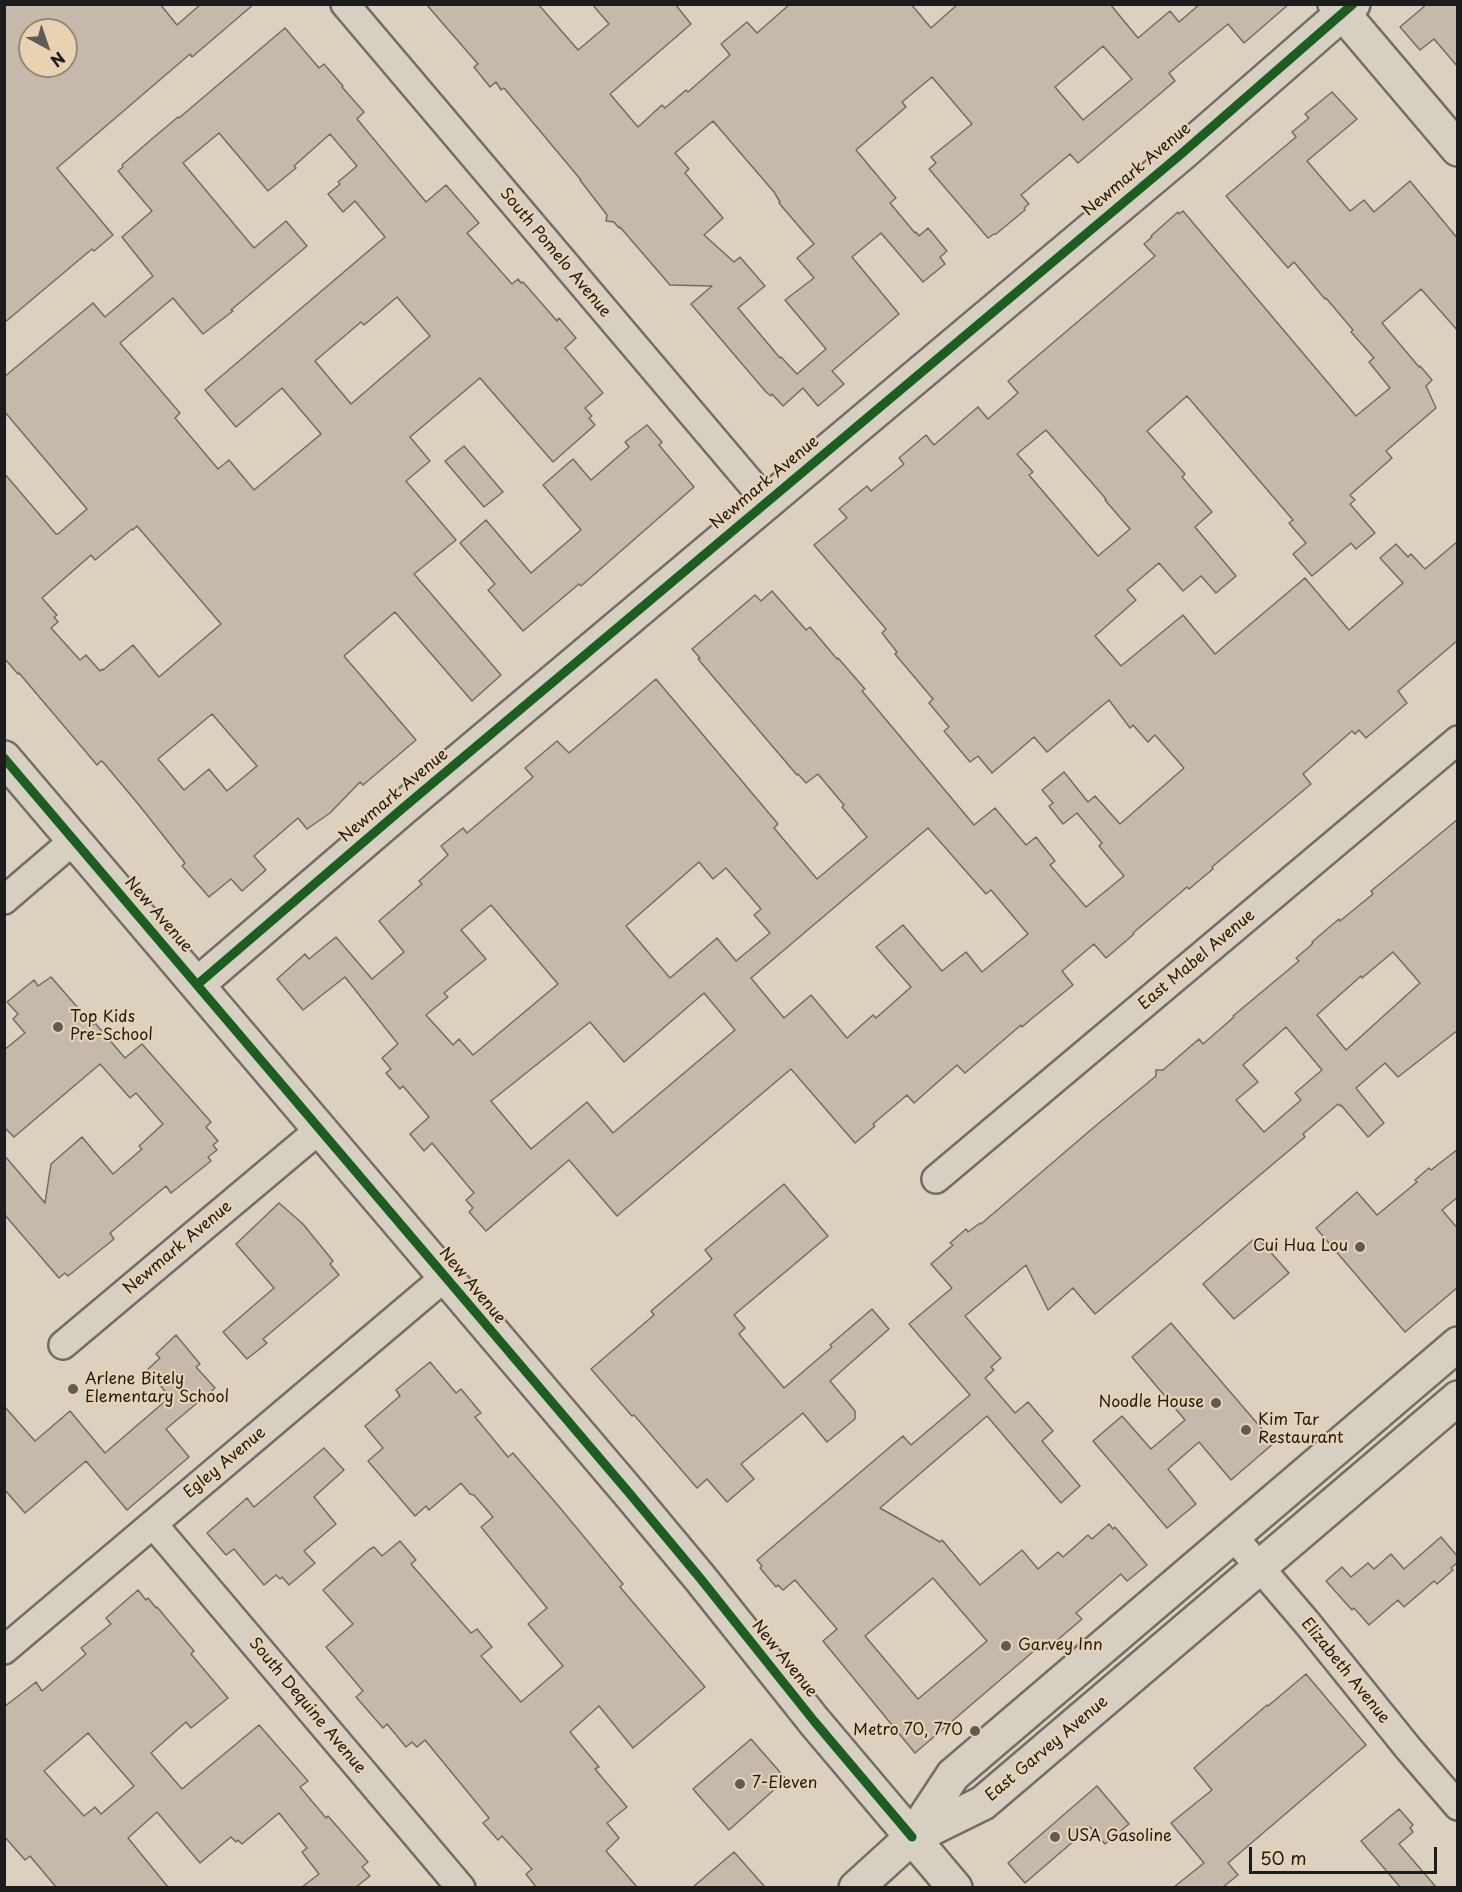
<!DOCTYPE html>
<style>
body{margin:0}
#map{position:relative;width:1462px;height:1892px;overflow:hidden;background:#dcd0bf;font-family:"Playpen Sans",sans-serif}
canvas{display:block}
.frame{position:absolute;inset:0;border:6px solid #1c1c1c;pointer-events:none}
.north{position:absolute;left:18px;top:18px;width:60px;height:60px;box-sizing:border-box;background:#e9d2b2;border:2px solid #978976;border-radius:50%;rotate:140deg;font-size:16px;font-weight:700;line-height:24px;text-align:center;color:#1c1c1c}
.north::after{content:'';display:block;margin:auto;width:21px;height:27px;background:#5f5b55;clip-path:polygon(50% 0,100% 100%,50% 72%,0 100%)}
.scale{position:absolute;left:1249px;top:1847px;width:188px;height:27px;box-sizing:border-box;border:3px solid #1c1c1c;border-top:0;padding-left:8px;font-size:18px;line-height:21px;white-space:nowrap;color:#1c1c1c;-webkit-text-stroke:4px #e9d2b2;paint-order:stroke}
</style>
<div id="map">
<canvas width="1462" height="1892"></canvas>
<div class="frame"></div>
<div class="north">N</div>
<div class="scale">50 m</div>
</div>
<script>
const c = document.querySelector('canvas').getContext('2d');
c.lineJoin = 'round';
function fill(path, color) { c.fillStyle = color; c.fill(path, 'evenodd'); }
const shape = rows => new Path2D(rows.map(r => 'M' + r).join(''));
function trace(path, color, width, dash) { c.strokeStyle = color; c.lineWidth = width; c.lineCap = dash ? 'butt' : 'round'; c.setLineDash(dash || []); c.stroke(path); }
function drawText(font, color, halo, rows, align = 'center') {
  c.font = font + ' "Playpen Sans",sans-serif'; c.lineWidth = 4.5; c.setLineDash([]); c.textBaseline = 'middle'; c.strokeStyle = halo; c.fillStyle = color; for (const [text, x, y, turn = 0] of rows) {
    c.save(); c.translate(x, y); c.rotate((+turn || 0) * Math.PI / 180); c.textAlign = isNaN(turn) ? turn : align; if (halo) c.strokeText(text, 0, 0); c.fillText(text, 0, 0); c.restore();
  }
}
const building = shape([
 [4,4,160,4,177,25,201,4,254,4,192,57,190,54,57,168,113,235,94,251,92,249,4,323,4,4],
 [30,30,66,30,66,66,30,66,30,30],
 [426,4,538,4,578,50,609,24,592,4,675,4,691,24,610,94,638,127,662,105,665,108,686,90,688,92,730,55,721,44,747,22,757,33,790,4,911,4,931,28,958,4,1110,4,1138,38,1170,11,1179,22,1200,4,1289,4,1244,43,1228,24,1169,73,1175,81,1078,163,1070,154,1021,195,1029,204,1024,208,1025,210,996,234,994,234,988,238,929,169,936,163,931,157,972,124,932,77,902,102,906,107,856,150,896,198,890,203,915,233,916,232,919,236,928,228,947,251,940,257,945,264,923,282,881,233,852,257,899,314,832,371,844,384,818,406,803,388,783,406,772,394,771,396,766,392,691,304,712,286,670,285,620,227,619,228,614,222,606,221,607,215,580,180,581,180,504,88,501,90,496,82,490,87,474,67,478,64,426,4],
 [1103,46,1132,79,1083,120,1055,87,1103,46],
 [713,121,774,192,780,202,779,203,814,244,797,258,814,278,785,300,826,349,797,374,781,357,780,358,738,308,765,286,740,257,734,262,704,235,723,218,685,173,689,169,675,153,713,121],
 [1427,4,1458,4,1458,67,1434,39,1420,50,1400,27,1427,4],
 [285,28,319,68,324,64,343,86,342,87,364,112,357,119,426,202,446,185,479,223,467,233,512,284,518,279,521,283,523,282,557,321,559,318,576,338,565,348,603,393,585,408,592,416,589,418,595,425,553,462,480,378,410,437,430,461,406,481,456,540,414,574,501,675,472,701,395,612,344,656,416,740,363,785,360,782,330,813,307,829,298,818,254,856,266,870,242,891,231,879,209,897,182,866,185,863,139,805,103,762,101,761,97,765,19,673,18,674,4,658,4,473,56,534,58,534,87,509,4,411,4,377,93,303,105,317,153,276,122,237,152,211,118,171,123,167,122,165,153,138,178,117,179,118,285,28],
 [219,133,268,191,296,168,294,166,330,134,357,166,338,182,340,184,328,194,343,212,355,201,385,237,205,390,236,427,282,388,321,434,254,490,229,460,218,469,175,418,180,413,120,343,173,298,203,334,233,311,231,310,307,246,286,221,254,248,183,163,219,133],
 [397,297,430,336,351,404,315,361,361,322,364,325,397,297],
 [137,526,221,624,159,677,133,645,103,670,102,669,100,671,86,655,80,660,51,628,58,622,54,617,57,615,42,598,91,555,95,560,132,529,133,530,137,526],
 [212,714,257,766,227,791,209,769,184,790,158,759,212,714],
 [1332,92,1357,119,1307,161,1350,211,1364,200,1374,212,1410,181,1458,239,1458,331,1421,289,1382,323,1419,367,1420,366,1432,380,1426,386,1436,408,1386,451,1392,458,1350,495,1355,500,1350,504,1375,533,1356,549,1351,543,1312,576,1293,554,1306,543,1289,523,1293,520,1187,396,1147,431,1185,474,1182,477,1212,512,1195,527,1236,576,1216,593,1201,576,1183,591,1159,563,1127,590,1136,600,1095,636,1121,666,1183,615,1215,654,1305,578,1349,630,1403,583,1380,558,1396,544,1408,557,1411,554,1425,569,1458,541,1458,640,1398,691,1407,703,1366,738,1359,730,1355,734,1352,731,1303,774,1311,784,1212,867,1213,869,1189,889,1187,887,1133,933,1134,934,1106,958,1094,944,1062,971,1073,985,1030,1020,1022,1027,1021,1025,965,1073,957,1065,914,1103,907,1095,873,1124,875,1126,855,1143,791,1069,617,1216,569,1160,486,1231,469,1212,473,1208,466,1200,474,1193,432,1143,424,1151,410,1134,429,1117,403,1086,400,1089,386,1073,391,1069,382,1058,398,1044,345,977,303,1010,277,979,305,954,309,959,336,937,372,979,404,952,379,921,422,884,419,881,448,855,441,846,463,828,467,833,533,777,525,768,557,741,569,753,656,679,778,824,774,828,817,879,867,837,842,807,844,805,818,774,806,783,798,774,797,775,698,659,700,658,692,649,755,595,761,601,772,591,806,630,810,627,837,659,838,658,865,689,862,691,974,825,995,808,1026,845,1036,837,1055,861,1050,865,1086,907,1124,876,1099,846,1102,843,1077,813,1063,824,1049,806,1053,803,1042,790,1064,772,1088,802,1095,796,1120,824,1184,768,1155,735,1148,742,1133,725,1130,728,1109,700,1047,752,1034,737,992,773,978,756,970,762,944,731,949,727,929,703,933,699,895,654,897,652,882,633,886,629,814,545,847,518,839,509,867,486,871,491,904,464,899,458,926,435,934,445,978,407,988,419,1018,393,1008,381,1155,256,1144,244,1152,237,1151,236,1178,212,1179,214,1183,211,1356,416,1390,388,1369,362,1374,358,1351,332,1353,330,1326,298,1325,299,1294,262,1288,268,1226,196,1296,137,1292,132,1309,118,1305,114,1332,92],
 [1046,430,1106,499,1105,500,1130,529,1098,556,1029,475,1033,472,1017,454,1046,430],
 [928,828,986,894,991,890,1028,934,982,972,966,952,942,971,903,925,876,947,911,987,876,1018,873,1015,847,1038,811,995,784,1018,751,978,928,828],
 [699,862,713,879,726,868,761,909,754,915,770,933,736,961,717,938,670,978,626,926,699,862],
 [491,905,558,984,473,1055,459,1039,453,1045,426,1015,448,997,444,993,486,959,461,930,491,905],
 [704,993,735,1030,613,1133,587,1102,531,1149,491,1101,590,1022,624,1062,704,993],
 [647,425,662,442,659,445,694,487,581,586,579,584,523,631,488,590,495,584,460,543,486,520,531,573,581,530,543,485,573,459,591,480,629,447,625,442,647,425],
 [464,446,503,492,484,507,445,461,464,446],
 [1458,819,1458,1030,1398,1077,1385,1063,1356,1088,1384,1123,1368,1137,1341,1105,1340,1106,1338,1104,1303,1134,1305,1137,1095,1314,1073,1288,1048,1310,1026,1265,965,1316,1001,1358,991,1367,994,1370,985,1378,1015,1413,1028,1402,1053,1431,1042,1441,1080,1486,1061,1503,987,1416,880,1508,940,1542,942,1540,980,1585,1022,1550,1038,1569,1058,1552,1063,1557,1088,1535,1092,1539,1109,1524,1113,1529,1115,1527,1147,1565,1127,1581,1121,1574,1076,1613,1082,1619,1047,1649,1042,1644,915,1753,823,1641,837,1629,795,1580,783,1590,778,1585,776,1587,760,1568,762,1566,757,1560,903,1436,911,1445,970,1395,909,1324,952,1288,931,1264,953,1245,950,1243,966,1229,968,1232,980,1223,981,1224,1093,1128,1156,1076,1156,1070,1163,1070,1199,1039,1203,1044,1234,1017,1233,1016,1299,961,1296,958,1309,947,1313,943,1312,942,1339,919,1340,921,1373,894,1371,891,1458,819],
 [1393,952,1420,983,1346,1050,1317,1015,1361,976,1362,978,1393,952],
 [1286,1027,1322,1070,1295,1093,1301,1100,1264,1132,1236,1100,1258,1082,1243,1065,1286,1027],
 [933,1578,987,1641,918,1699,865,1636,933,1578],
 [51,977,93,1025,95,1023,125,1058,142,1044,211,1122,206,1127,218,1141,213,1145,217,1150,208,1157,211,1161,171,1193,166,1186,110,1233,114,1239,68,1276,65,1273,59,1278,4,1214,4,1155,45,1203,51,1164,82,1137,113,1174,142,1149,139,1146,163,1124,136,1093,130,1098,100,1064,14,1137,4,1127,4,1050,25,1033,13,1019,18,1014,7,1002,34,980,38,986,51,977],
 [1458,1149,1458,1197,1442,1210,1458,1229,1458,1287,1405,1332,1316,1228,1357,1192,1377,1215,1417,1182,1415,1180,1429,1168,1431,1170,1458,1149],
 [784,1184,828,1236,734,1315,745,1328,739,1334,784,1388,832,1347,830,1345,872,1309,889,1329,830,1381,855,1411,855,1419,827,1442,803,1413,741,1464,754,1479,727,1502,707,1479,697,1488,634,1415,632,1416,591,1369,654,1315,651,1311,712,1259,705,1250,784,1184],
 [279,1203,303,1224,333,1261,330,1264,339,1275,263,1339,267,1343,247,1359,223,1332,274,1288,236,1244,279,1203],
 [1258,1238,1289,1273,1234,1319,1203,1284,1254,1239,1255,1241,1258,1238],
 [1171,1323,1274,1443,1231,1480,1199,1442,1168,1469,1196,1504,1167,1528,1093,1441,1122,1416,1151,1449,1185,1420,1132,1357,1171,1323],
 [176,1335,200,1364,196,1367,215,1388,166,1429,189,1457,127,1510,86,1461,25,1513,4,1489,4,1406,35,1441,70,1411,105,1453,170,1397,147,1370,160,1358,156,1354,176,1335],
 [430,1362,456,1393,461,1389,481,1413,475,1417,508,1457,513,1453,561,1509,623,1584,620,1587,705,1687,633,1748,599,1706,570,1732,599,1767,595,1769,627,1807,607,1823,619,1838,606,1851,637,1887,536,1887,526,1874,532,1869,502,1836,498,1840,483,1823,489,1818,425,1740,417,1747,412,1742,406,1747,387,1724,383,1728,356,1697,363,1691,326,1647,353,1624,323,1590,370,1549,374,1547,382,1556,400,1541,416,1560,411,1564,471,1633,477,1629,492,1647,481,1656,521,1702,563,1666,528,1624,547,1608,481,1527,493,1517,474,1495,470,1494,461,1483,429,1510,426,1506,415,1516,368,1461,383,1448,365,1426,400,1396,396,1390,430,1362],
 [324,1448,344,1470,314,1497,336,1524,304,1551,315,1563,289,1585,282,1577,280,1579,276,1575,264,1585,234,1549,226,1555,207,1533,247,1498,254,1507,324,1448],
 [1441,1537,1458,1557,1458,1562,1451,1568,1453,1570,1437,1584,1434,1581,1404,1607,1398,1600,1369,1625,1354,1608,1352,1610,1326,1581,1342,1567,1351,1577,1368,1563,1374,1569,1391,1554,1404,1569,1441,1537],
 [138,1590,146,1600,148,1598,156,1608,157,1607,194,1651,191,1654,228,1698,191,1728,186,1722,151,1753,182,1789,259,1725,308,1781,300,1787,326,1818,328,1816,368,1862,362,1867,370,1876,356,1887,302,1887,319,1874,302,1852,307,1848,279,1813,242,1844,238,1840,236,1842,231,1837,200,1863,157,1812,128,1838,168,1887,56,1887,30,1856,25,1860,4,1836,4,1707,36,1682,42,1691,86,1654,81,1648,111,1624,106,1618,138,1590],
 [88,1733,134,1786,101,1814,95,1807,84,1816,44,1771,88,1733],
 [1306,1674,1366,1745,1228,1863,1238,1875,1223,1887,1174,1887,1204,1863,1171,1823,1212,1790,1194,1768,1267,1705,1268,1706,1306,1674],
 [751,1739,786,1779,729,1830,693,1789,751,1739],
 [1097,1786,1129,1824,1105,1844,1090,1827,1025,1883,1008,1863,1097,1786],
 [1399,1809,1413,1825,1410,1828,1413,1832,1399,1844,1436,1887,1400,1887,1361,1841,1399,1809],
 [734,1852,765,1887,693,1887,734,1852]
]);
fill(building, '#c4b9aa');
trace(building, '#726d65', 1.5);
const street = shape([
 [345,4,766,501],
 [4,900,74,840],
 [936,1179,1458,740],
 [63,1345,320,1129],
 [153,1524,461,1888],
 [1233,1536,1308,1624,1408,1748,1458,1806],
 [4,1650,445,1277]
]);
const secondary = shape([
 [1335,4,1458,149],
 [4,758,630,1494,700,1578,814,1721,955,1888],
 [198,984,403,808,1180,155,1353,4]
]);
const primary = shape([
 [914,1837,983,1803,1458,1398],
 [856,1888,912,1837,953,1775,1458,1344]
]);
trace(street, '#726d65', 32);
trace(secondary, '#726d65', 38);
trace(primary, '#726d65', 38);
trace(street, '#d8cfc3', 27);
trace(secondary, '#d8cfc3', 33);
trace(primary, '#d8cfc3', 33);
trace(shape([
 [4,758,630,1494,700,1578,814,1721,912,1837],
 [198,984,403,808,1180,155,1353,4]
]), '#1b5e20', 9);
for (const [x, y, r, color] of [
 [58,1027,6,"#5f5b55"],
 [1360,1247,6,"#5f5b55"],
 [73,1389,6,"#5f5b55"],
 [1216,1403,6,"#5f5b55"],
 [1246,1430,6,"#5f5b55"],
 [1006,1646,6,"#5f5b55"],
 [975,1731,6,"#5f5b55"],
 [740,1784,6,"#5f5b55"],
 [1055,1837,6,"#5f5b55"]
]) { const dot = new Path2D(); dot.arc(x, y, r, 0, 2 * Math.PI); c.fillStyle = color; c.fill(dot); trace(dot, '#e9d2b2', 2); }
drawText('16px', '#1c1c1c', '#e9d2b2', [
 ["Newmark Avenue",1137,170,-40],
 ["South Pomelo Avenue",555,253,50],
 ["Newmark Avenue",765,483,-40],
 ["Newmark Avenue",394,796,-40],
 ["New Avenue",158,915,49],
 ["East Mabel Avenue",1197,960,-40],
 ["Newmark Avenue",178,1248,-40],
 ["New Avenue",472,1286,50],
 ["Egley Avenue",225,1463,-40],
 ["New Avenue",784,1659,51],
 ["Elizabeth Avenue",1345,1671,51],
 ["South Dequine Avenue",307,1706,50],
 ["East Garvey Avenue",1047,1749,-40]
]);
drawText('16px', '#1c1c1c', '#e9d2b2', [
 ["Top Kids",70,1018],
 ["Pre-School",70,1036],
 ["Cui Hua Lou",1348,1247,"right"],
 ["Arlene Bitely",85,1380],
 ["Elementary School",85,1398],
 ["Noodle House",1204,1403,"right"],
 ["Kim Tar",1258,1421],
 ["Restaurant",1258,1439],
 ["Garvey Inn",1018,1646],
 ["Metro 70, 770",963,1731,"right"],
 ["7-Eleven",752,1784],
 ["USA Gasoline",1067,1837]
], 'left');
</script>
